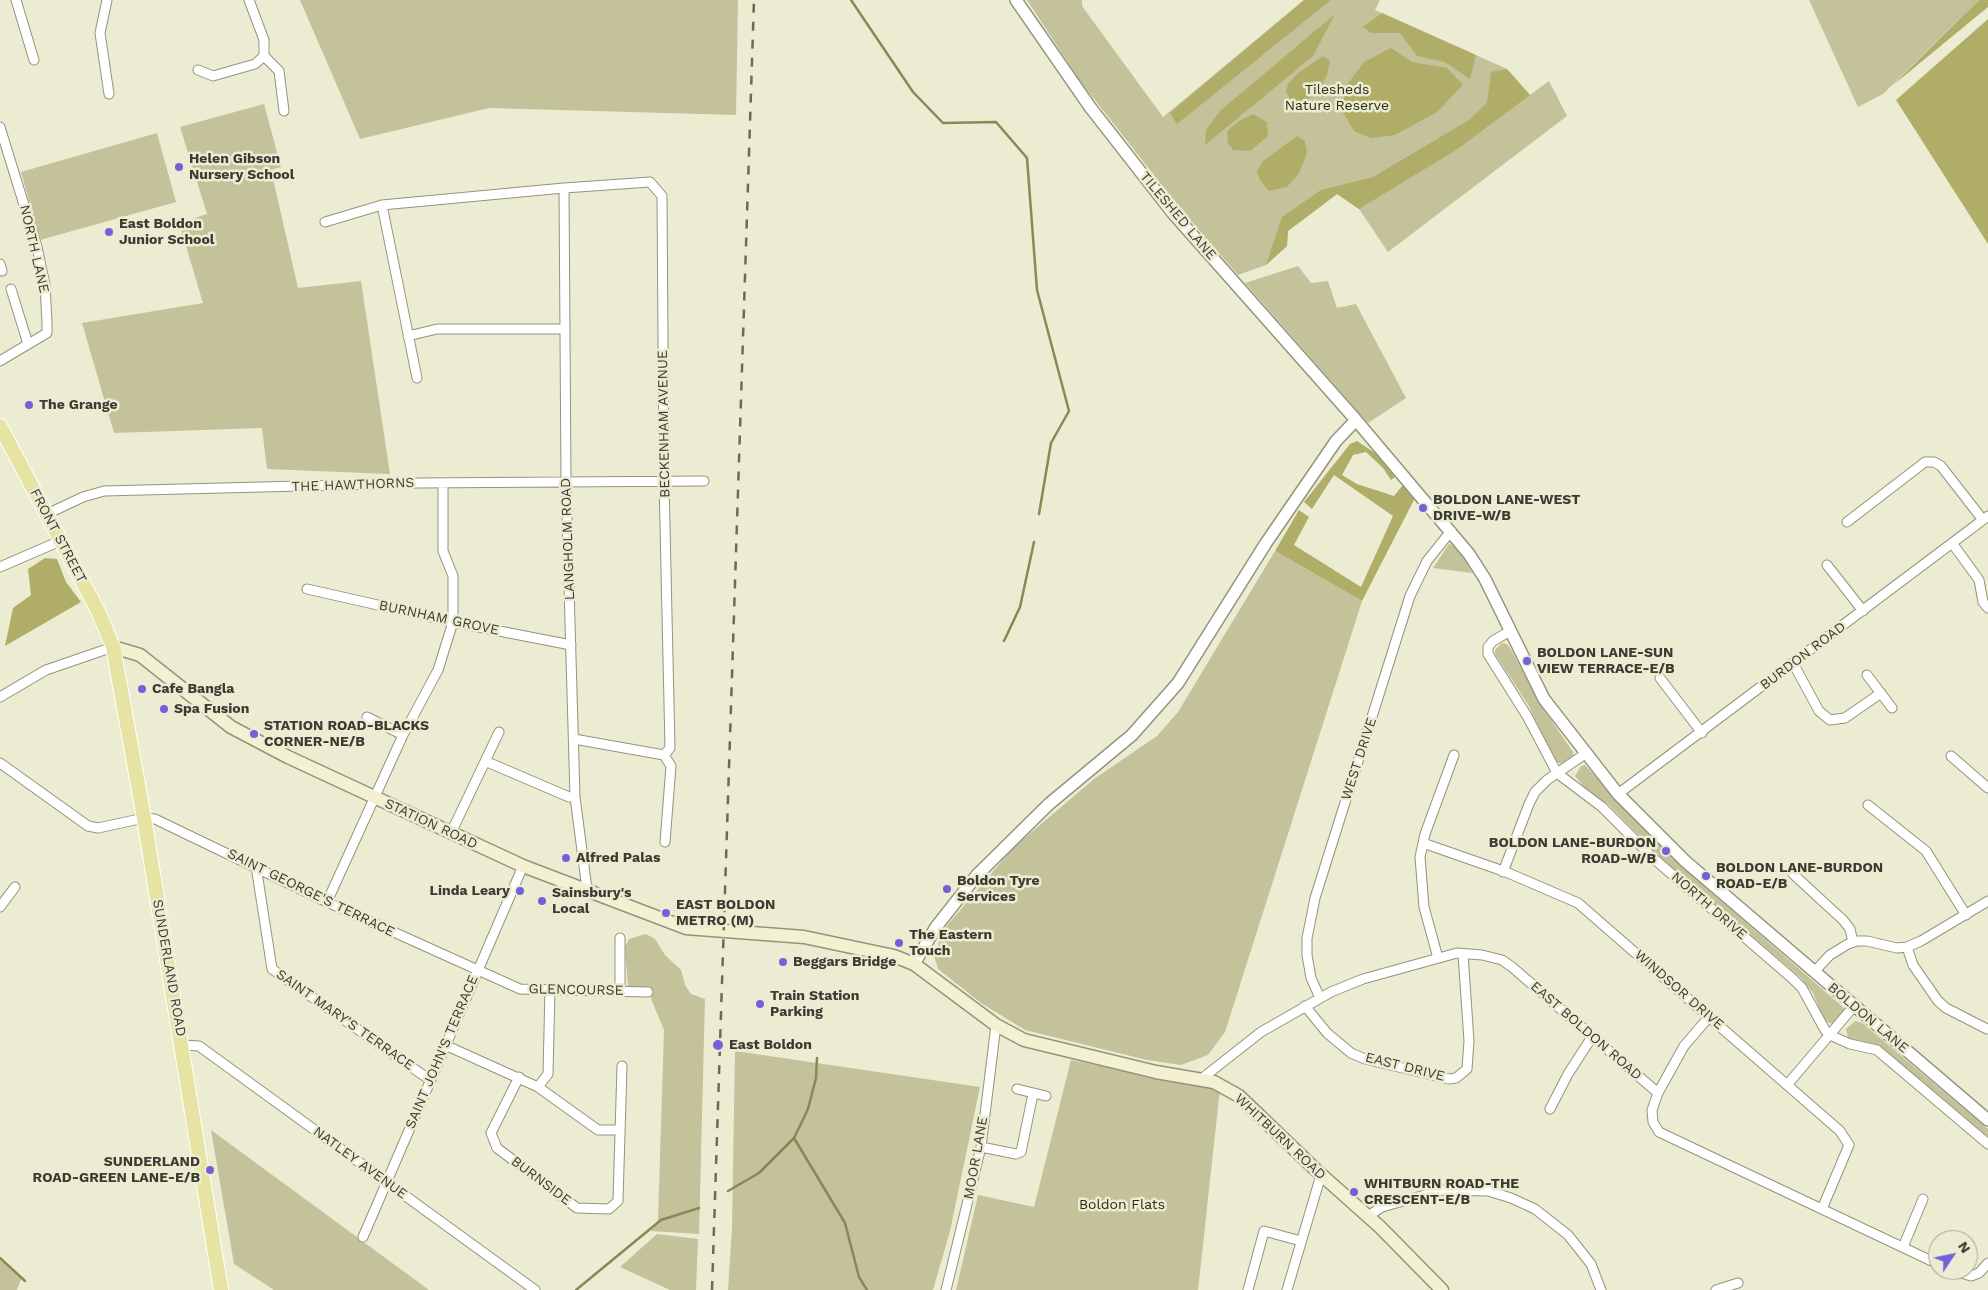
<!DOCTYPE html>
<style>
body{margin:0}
#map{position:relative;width:1988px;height:1290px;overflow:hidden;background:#ececd3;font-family:"Work Sans",sans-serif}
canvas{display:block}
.north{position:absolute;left:1928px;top:1230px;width:50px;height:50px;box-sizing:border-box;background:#ececd3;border:1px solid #a5a592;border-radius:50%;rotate:56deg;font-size:14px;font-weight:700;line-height:20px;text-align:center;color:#3b3b31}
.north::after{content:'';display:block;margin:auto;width:18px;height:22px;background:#7360da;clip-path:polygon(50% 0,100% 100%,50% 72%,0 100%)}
</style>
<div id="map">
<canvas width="1988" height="1290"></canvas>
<div class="north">N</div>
</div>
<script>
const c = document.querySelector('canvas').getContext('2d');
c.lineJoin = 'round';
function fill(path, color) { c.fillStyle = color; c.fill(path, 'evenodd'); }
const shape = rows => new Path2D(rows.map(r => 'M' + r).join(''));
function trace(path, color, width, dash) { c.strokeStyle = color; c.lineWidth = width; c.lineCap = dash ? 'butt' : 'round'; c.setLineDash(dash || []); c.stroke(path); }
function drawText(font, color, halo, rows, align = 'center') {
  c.font = font + ' "Work Sans",sans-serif'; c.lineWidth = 5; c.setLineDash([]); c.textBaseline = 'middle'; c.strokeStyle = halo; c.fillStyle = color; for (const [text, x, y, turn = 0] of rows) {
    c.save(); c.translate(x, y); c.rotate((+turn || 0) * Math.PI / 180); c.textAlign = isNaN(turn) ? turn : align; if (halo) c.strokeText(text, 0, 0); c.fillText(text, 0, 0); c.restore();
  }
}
fill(shape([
 [300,0,738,0,736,115,489,108,360,139],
 [1027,0,1082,0,1082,6,1163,117,1304,0,1380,0,1375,10,1507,69,1530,95,1549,81,1567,116,1388,252,1359,209,1337,194,1288,231,1287,246,1266,265,1238,275,1179,207,1080,81],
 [1809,0,1979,0,1883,94,1858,107],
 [264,104,281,167,271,170,298,288,361,281,390,474,267,469,262,428,114,433,82,323,203,303,179,223,207,214,180,127],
 [157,133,176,202,40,240,21,172],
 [1298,266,1311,283,1328,281,1337,308,1356,304,1406,398,1368,423,1245,283],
 [1449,544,1457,546,1472,573,1433,568],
 [1275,551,1362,601,1225,1032,1208,1055,1181,1065,1147,1060,1025,1030,981,1003,938,969,934,955,945,928,1013,848,1094,779,1157,736,1178,712],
 [1502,643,1507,644,1512,651,1540,704,1573,752,1574,756,1565,765,1554,761,1529,706,1495,654,1495,650],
 [1585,765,1671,857,1845,1009,1834,1024,1829,1023,1824,1019,1813,993,1801,978,1662,859,1609,805,1587,790,1575,776,1581,766],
 [646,934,655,939,665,955,681,970,685,985,691,994,705,999,699,1234,651,1231,658,1220,664,1030,651,999,652,990,628,987,625,947,629,939],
 [1855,1021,1862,1023,1988,1129,1988,1137,1883,1049,1848,1038,1846,1029],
 [735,1051,980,1087,950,1231,933,1290,728,1290,732,1228],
 [1071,1060,1220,1089,1198,1290,956,1290,978,1195,1034,1207],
 [211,1130,429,1290,274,1290,234,1264],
 [657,1234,698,1239,696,1290,670,1290,620,1267],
 [0,1260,21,1279,17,1290,0,1290]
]), '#c3c29a');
fill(shape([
 [1304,0,1331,0,1177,124,1170,113],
 [1979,0,1988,0,1988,7,1892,86],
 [1382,13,1476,55,1470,79,1445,62,1417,56,1400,33,1371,33,1363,27],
 [1335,14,1313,56,1205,145,1206,130,1220,111],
 [1988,19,1988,244,1896,100],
 [1391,48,1412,62,1447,68,1463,85,1437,112,1395,135,1371,138,1354,131,1342,111,1346,86,1364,62],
 [1323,56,1330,61,1327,75,1319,90,1307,100,1292,102,1286,92,1288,84,1298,73],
 [1507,69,1530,95,1456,150,1359,209,1337,194,1288,231,1287,246,1266,265,1282,217,1321,190,1373,177,1469,120,1487,103,1491,72],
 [1253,114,1267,122,1268,136,1250,151,1233,150,1228,143,1227,131,1239,121],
 [1297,136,1305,141,1307,153,1299,173,1287,187,1269,191,1260,180,1257,171,1263,161],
 [1357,441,1375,453,1395,477,1391,480,1383,468,1366,452,1353,455,1342,475,1357,484,1394,496,1403,485,1415,498,1362,601,1275,551,1299,510,1309,517,1294,545,1361,587,1393,516,1334,475,1312,509,1304,502,1350,444],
 [45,558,57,559,66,582,81,602,5,646,13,608,31,595,28,569]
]), '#b0ad69');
trace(shape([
 [851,0,913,92,943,123,996,122,1027,158,1037,290,1069,411,1051,443,1039,514],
 [1004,641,1020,607,1034,542],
 [794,1138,845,1223,859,1277,867,1290],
 [728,1191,759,1173,794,1138,808,1109,816,1078,817,1058],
 [0,1258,25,1281],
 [576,1290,661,1220,699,1208]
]), '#8a8855', 2.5);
const minor = shape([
 [16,0,34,60],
 [107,0,100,33,109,94],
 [264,56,279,71,284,111],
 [198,70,213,76,255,64,264,56,264,40,249,0],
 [0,127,37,247,45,285,47,322,47,333,0,361],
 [564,188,566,482,575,797,587,889],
 [382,205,417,378],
 [325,222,382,205,564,188,650,182,662,196,664,481,670,748,664,755],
 [0,264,2,271],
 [11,289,28,344],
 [408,336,437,329,564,329],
 [47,514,83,497,104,491,419,483,704,481],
 [1847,522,1925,462,1934,462,1941,466,1983,520],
 [1952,543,1979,580,1983,602,1988,608],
 [1827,565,1863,611],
 [0,567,60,541],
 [307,589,453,622,571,645],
 [1510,631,1493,641,1488,647,1488,654,1527,716,1557,773,1602,807,1653,858,1793,979,1802,988,1825,1030,1830,1035,1850,1044,1877,1050,1988,1144],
 [1793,663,1819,711,1830,720,1845,718,1881,693],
 [1867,675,1892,708],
 [1660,678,1702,733],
 [0,697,46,670,113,647],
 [367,717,403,735],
 [574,739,664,755],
 [664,755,671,766,665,842],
 [1951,756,1988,788],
 [485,761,569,797,575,797],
 [0,763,88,826,98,828,144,818,155,819,327,902,520,989,648,992],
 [1618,794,1988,516],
 [1868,805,1926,851,1966,915],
 [451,833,499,732],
 [1423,843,1506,872,1578,903,1840,1131,1849,1145,1822,1209],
 [256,866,272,969,430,1080],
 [1503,872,1529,804,1535,792,1547,780,1585,754],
 [1793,874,1843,920,1850,929,1853,942],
 [327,902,403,735,438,670,453,622,453,576,443,551,443,483],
 [0,907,15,887],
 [1907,947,1913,965,1938,1001,1946,1008,1987,1029],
 [1438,958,1424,907,1420,857,1425,834,1454,755],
 [1814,972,1830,955,1848,944,1857,941,1867,941,1897,948,1907,947,1921,941,1988,901],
 [620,991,620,938],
 [1320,998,1311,978,1307,955,1307,938,1315,898,1410,596,1427,561,1451,531],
 [1305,1006,1327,1033,1351,1053,1365,1059,1449,1079,1456,1078,1467,1069,1469,1041,1463,954],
 [1709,1017,1684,1046,1658,1093,1652,1110,1653,1122,1659,1132,1938,1264],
 [182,1045,199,1046,535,1290],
 [445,1045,538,1087,598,1130,620,1130],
 [519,1077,491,1133,497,1148,577,1208,609,1209,618,1201,622,1066],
 [1200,1080,1261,1032,1331,992,1363,979,1457,953,1482,955,1502,960,1512,967,1658,1093],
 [1787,1085,1854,1006],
 [538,1087,548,1074,550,988],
 [1017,1089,1046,1096],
 [1550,1109,1568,1074,1592,1037],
 [981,1147,1016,1154,1021,1152,1033,1094],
 [1368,1216,1382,1207,1443,1190,1488,1191,1511,1198,1535,1209,1568,1235,1591,1264,1601,1290],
 [363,1237,523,866],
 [1903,1247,1923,1199],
 [1952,1270,1971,1276,1979,1273,1988,1263],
 [946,1290,981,1147,996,1025],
 [1248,1290,1264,1231,1301,1241],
 [1287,1290,1321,1175],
 [1716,1290,1738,1283]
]);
const tertiary = shape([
 [1016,0,1090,107,1172,212,1356,420,1469,554,1485,579,1544,699,1618,794,1685,861,1988,1120],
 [914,964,936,927,977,875,1049,804,1132,735,1178,683,1266,543,1336,441,1356,420]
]);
const secondary = shape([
 [113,647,140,655,231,727,288,757,523,866,686,928,804,937,894,956,914,964,996,1025,1024,1040,1156,1072,1214,1082,1239,1096,1316,1170,1380,1227,1442,1290]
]);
const primary = shape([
 [0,426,99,613,113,647,144,818,221,1290]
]);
trace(minor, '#94947d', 11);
trace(tertiary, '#94947d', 14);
trace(secondary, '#94947d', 15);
trace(primary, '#fff', 16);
trace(minor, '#fff', 9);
trace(tertiary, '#fff', 11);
trace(secondary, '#f3f1d1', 12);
trace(primary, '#e6e3a3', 14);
trace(shape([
 [712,1290,754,0]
]), '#6b6b5d', 2.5, [9, 9]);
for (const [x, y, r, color] of [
 [179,167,5,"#7360da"],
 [109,232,5,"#7360da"],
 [29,405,5,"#7360da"],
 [1423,508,5,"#7360da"],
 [1527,661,5,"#7360da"],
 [142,689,5,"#7360da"],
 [164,709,5,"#7360da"],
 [254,734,5,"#7360da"],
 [1666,851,5,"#7360da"],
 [566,858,5,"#7360da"],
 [1706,876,5,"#7360da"],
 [947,889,5,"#7360da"],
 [520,891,5,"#7360da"],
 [542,901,5,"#7360da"],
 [666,913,5,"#7360da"],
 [899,943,5,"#7360da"],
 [783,962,5,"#7360da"],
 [760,1004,5,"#7360da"],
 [718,1045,6,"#7360da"],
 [210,1170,5,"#7360da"],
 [1354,1192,5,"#7360da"]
]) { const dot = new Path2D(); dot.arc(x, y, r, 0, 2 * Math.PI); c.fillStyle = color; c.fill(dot); trace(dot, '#ececd3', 2); }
drawText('14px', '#2d2c0d', '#ececd3', [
 ["Tilesheds",1337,90],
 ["Nature Reserve",1337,106],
 ["Boldon Flats",1122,1205]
]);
drawText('bold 14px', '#3b3b31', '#ececd3', [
 ["Helen Gibson",189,159],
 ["Nursery School",189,175],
 ["East Boldon",119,224],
 ["Junior School",119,240],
 ["The Grange",39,405],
 ["BOLDON LANE-WEST",1433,500],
 ["DRIVE-W/B",1433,516],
 ["BOLDON LANE-SUN",1537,653],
 ["VIEW TERRACE-E/B",1537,669],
 ["Cafe Bangla",152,689],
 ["Spa Fusion",174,709],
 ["STATION ROAD-BLACKS",264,726],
 ["CORNER-NE/B",264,742],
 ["BOLDON LANE-BURDON",1656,843,"right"],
 ["ROAD-W/B",1656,859,"right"],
 ["Alfred Palas",576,858],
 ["BOLDON LANE-BURDON",1716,868],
 ["ROAD-E/B",1716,884],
 ["Boldon Tyre",957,881],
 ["Services",957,897],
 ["Linda Leary",510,891,"right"],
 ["Sainsbury's",552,893],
 ["Local",552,909],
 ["EAST BOLDON",676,905],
 ["METRO (M)",676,921],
 ["The Eastern",909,935],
 ["Touch",909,951],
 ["Beggars Bridge",793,962],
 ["Train Station",770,996],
 ["Parking",770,1012],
 ["East Boldon",729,1045],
 ["SUNDERLAND",200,1162,"right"],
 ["ROAD-GREEN LANE-E/B",200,1178,"right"],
 ["WHITBURN ROAD-THE",1364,1184],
 ["CRESCENT-E/B",1364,1200]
], 'left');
drawText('14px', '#3b3b31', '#ececd3', [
 ["TILESHED LANE",1178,216,50],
 ["NORTH LANE",34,249,77],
 ["BECKENHAM AVENUE",664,424,-91],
 ["THE HAWTHORNS",353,485,-2],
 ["FRONT STREET",58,536,62],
 ["LANGHOLM ROAD",568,539,-92],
 ["BURNHAM GROVE",439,618,12],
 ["BURDON ROAD",1803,656,-37],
 ["WEST DRIVE",1359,759,-72],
 ["STATION ROAD",431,824,25],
 ["SAINT GEORGE'S TERRACE",311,893,26],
 ["NORTH DRIVE",1709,906,41],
 ["SUNDERLAND ROAD",169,968,80],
 ["GLENCOURSE",576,990,1],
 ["WINDSOR DRIVE",1679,990,41],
 ["BOLDON LANE",1868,1018,40],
 ["SAINT MARY'S TERRACE",345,1020,35],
 ["EAST BOLDON ROAD",1586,1031,41],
 ["SAINT JOHN'S TERRACE",442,1052,-67],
 ["EAST DRIVE",1405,1067,14],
 ["WHITBURN ROAD",1280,1137,43],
 ["MOOR LANE",976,1158,-80],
 ["NATLEY AVENUE",360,1163,36],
 ["BURNSIDE",541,1181,37]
]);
</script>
